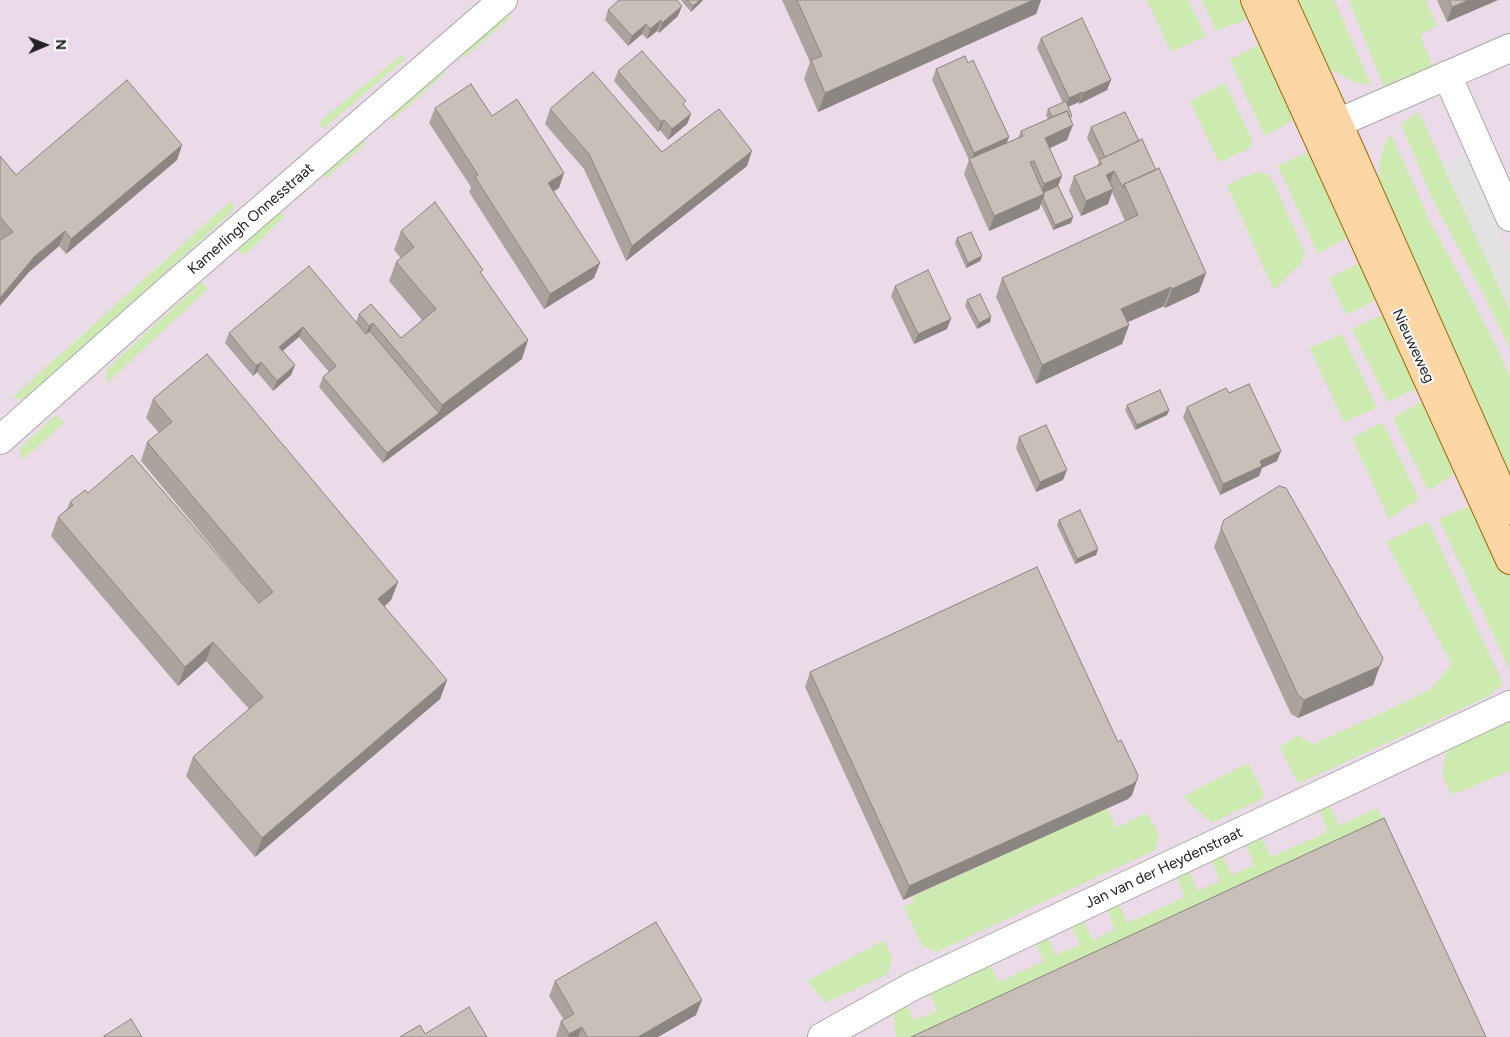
<!DOCTYPE html>
<style>
body{margin:0}
#map{position:relative;width:1510px;height:1037px;overflow:hidden;background:#f2efe9;font-family:Figtree,sans-serif}
canvas{display:block}
.north{position:absolute;left:20px;top:20px;width:50px;height:50px;-webkit-text-stroke:4px #fff;paint-order:stroke;rotate:89deg;font-size:14px;font-weight:700;line-height:20px;text-align:center;color:#222}
.north::after{content:'';display:block;margin:auto;width:18px;height:22px;background:#222;clip-path:polygon(50% 0,100% 100%,50% 72%,0 100%)}
</style>
<div id="map">
<canvas width="1510" height="1037"></canvas>
<div class="north">N</div>
</div>
<script>
const c = document.querySelector('canvas').getContext('2d');
c.lineJoin = 'round';
function fill(path, color) { c.fillStyle = color; c.fill(path, 'evenodd'); }
const shape = rows => new Path2D(rows.map(r => 'M' + r).join(''));
function trace(path, color, width, dash) { c.strokeStyle = color; c.lineWidth = width; c.lineCap = dash ? 'butt' : 'round'; c.setLineDash(dash || []); c.stroke(path); }
function drawText(font, color, halo, rows, align = 'center') {
  c.font = font + ' Figtree,sans-serif'; c.lineWidth = 4; c.setLineDash([]); c.textBaseline = 'middle'; c.strokeStyle = halo; c.fillStyle = color; for (const [text, x, y, turn = 0] of rows) {
    c.save(); c.translate(x, y); c.rotate((+turn || 0) * Math.PI / 180); c.textAlign = isNaN(turn) ? turn : align; if (halo) c.strokeText(text, 0, 0); c.fillText(text, 0, 0); c.restore();
  }
}
fill(shape([
 [0,0,1510,0,1510,1037,0,1037]
]), '#ebdbe8');
fill(shape([
 [1147,0,1188,0,1206,36,1171,52],
 [1202,0,1246,0,1251,12,1246,20,1216,31],
 [1298,0,1334,0,1371,85,1355,82,1343,76,1330,69,1320,58,1308,31],
 [1349,0,1426,0,1437,26,1420,35,1433,67,1406,79,1384,86],
 [509,13,512,16,463,59,463,52],
 [1260,44,1297,113,1292,121,1265,136,1230,60],
 [403,54,404,60,323,129,319,122],
 [443,68,446,72,392,121,391,113],
 [1225,83,1252,140,1249,149,1219,162,1190,101],
 [1419,112,1510,311,1510,349,1483,293,1433,200,1401,124],
 [1391,134,1430,221,1493,339,1510,377,1510,478,1383,199,1380,182,1379,165,1385,143],
 [361,140,366,143,326,179,325,170],
 [1306,153,1317,153,1352,235,1318,254,1278,166],
 [1259,172,1268,175,1273,181,1305,253,1301,263,1274,290,1227,185,1251,174],
 [231,201,234,206,232,212,24,400,12,398],
 [279,212,285,216,244,256,238,249],
 [1359,263,1368,267,1379,292,1376,300,1346,315,1329,278],
 [202,282,208,289,107,383,106,370],
 [1384,314,1419,380,1414,390,1388,402,1352,329],
 [1342,334,1377,408,1344,422,1310,348],
 [1422,401,1457,461,1454,472,1451,477,1428,490,1393,418],
 [56,415,64,423,22,460,20,448],
 [1381,423,1384,425,1419,499,1389,519,1352,438],
 [1469,506,1478,508,1510,578,1510,670,1439,519],
 [1426,522,1430,525,1503,684,1487,697,1300,783,1298,783,1280,747,1298,735,1302,739,1308,740,1312,745,1403,703,1431,689,1452,664,1386,542],
 [1510,722,1510,771,1452,795,1442,774,1447,749,1499,724],
 [1248,763,1264,793,1262,799,1212,823,1187,801,1184,796],
 [1329,803,1339,826,1377,808,1386,827,911,1037,896,1037,893,1011,904,999,914,1020,937,1011,928,988,988,960,999,982,1044,961,1033,938,1046,933,1056,955,1080,945,1070,923,1081,917,1093,941,1115,929,1106,907,1117,901,1128,923,1185,897,1176,876,1188,870,1198,891,1220,881,1210,857,1221,852,1232,875,1254,865,1245,842,1261,835,1271,857,1327,832,1319,808],
 [1107,808,1116,828,1147,813,1159,835,1155,850,936,952,922,945,904,907,915,902,912,897],
 [884,940,892,959,888,974,826,1003,807,981]
]), '#cdebb0');
fill(shape([
 [1463,152,1510,255,1510,311,1442,164,1460,155]
]), '#e2e2e2');
const minor = shape([
 [1447,75,1510,217],
 [1317,132,1510,48],
 [0,440,165,293,503,0],
 [822,1037,913,986,1510,705]
]);
const major = shape([
 [1255,0,1510,560],
 [1282,0,1338,123,1510,510]
]);
trace(minor, '#a9a9a9', 30);
trace(major, '#a06b00', 30);
trace(minor, '#fff', 28);
trace(major, '#fcd6a4', 28);
fill(shape([
 [681,0,703,0,691,12],
 [782,0,1041,0,1036,14,818,112,804,79,810,62],
 [1437,0,1498,0,1447,22],
 [608,10,678,16,659,33,657,31,647,39,642,34,628,46,605,20],
 [1041,38,1111,80,1107,90,1079,104,1079,102,1068,107,1071,120,1067,140,1049,148,1058,186,1073,217,1071,223,1053,230,1041,204,1039,209,989,231,964,174,969,160,932,80,936,69,968,63,1009,137,1006,143,1018,138,1021,131,1048,119,1046,115,1048,109,1063,103,1037,48],
 [618,71,691,114,687,124,668,140,660,130,658,132,614,81],
 [435,108,492,116,559,188,554,191,594,278,544,309,469,192,471,187,429,123],
 [550,109,662,152,747,166,626,261,584,169,545,124],
 [1091,127,1199,292,1165,308,1164,306,1127,322,1129,325,1122,344,1036,384,996,297,1002,278,1125,221,1112,192,1108,204,1081,216,1069,191,1074,176,1097,166,1099,162,1087,138],
 [182,145,177,160,66,254,59,246,29,272,0,239,0,156,16,175],
 [401,231,481,275,522,359,383,463,319,387,323,377,329,372,299,337,283,351,295,365,291,375,273,391,257,372,253,376,225,343,229,333,356,322,359,314,401,338,422,320,389,281,396,262,401,258,394,250],
 [957,238,982,256,980,261,966,268,955,243],
 [895,286,947,329,914,344,891,296],
 [967,300,990,322,977,329,965,306],
 [1229,393,1277,461,1262,468,1259,476,1220,495,1183,417,1187,407],
 [153,399,398,582,391,600,384,607,447,680,440,699,255,857,186,776,193,757,249,709,206,661,178,686,51,536,58,517,67,509,70,502,88,493,259,603,141,461,147,442,159,433,146,418],
 [1127,405,1169,410,1167,415,1135,430,1125,410],
 [1019,437,1063,480,1036,492,1016,448],
 [1059,520,1098,549,1096,555,1075,564,1057,525],
 [1224,520,1376,677,1373,685,1298,718,1291,714,1214,547],
 [810,672,1137,780,1132,795,1128,799,903,900,805,687],
 [555,981,696,1015,658,1037,557,1037,556,1036,561,1021,564,1020,549,996]
]), '#aba49e');
fill(shape([
 [700,0,703,0,691,12,693,6],
 [1033,0,1041,0,1036,14,818,112,825,93],
 [1469,0,1498,0,1447,22,1452,7],
 [682,6,678,16,659,33,662,23],
 [661,20,657,31,647,39,650,29],
 [646,24,642,34,628,46,632,36],
 [1111,80,1107,90,1079,104,1083,93],
 [1082,92,1079,102,1065,108,1069,98],
 [691,114,687,124,668,140,672,129],
 [664,120,660,130,658,132,661,122],
 [1073,125,1067,140,1040,153,1045,138],
 [1009,137,1005,147,971,163,974,153],
 [182,145,177,160,66,254,71,239],
 [752,151,747,166,626,261,632,246],
 [1114,171,1109,186,1106,175],
 [564,173,559,188,543,198,548,183],
 [1062,176,1056,191,1043,197,1039,209,989,231,994,216,1040,196,1044,184],
 [1113,189,1108,204,1081,216,1086,201],
 [1073,217,1071,223,1053,230,1055,225],
 [65,231,59,246,29,272,0,306,0,298,34,257],
 [982,256,980,261,966,268,968,263],
 [600,263,594,278,544,309,550,294],
 [1206,273,1199,292,1165,308,1172,289],
 [1171,287,1164,306,1115,328,1121,309],
 [991,317,990,322,977,329,979,323],
 [951,319,947,329,914,344,918,334],
 [373,323,366,342,362,345,369,326],
 [1129,325,1122,344,1036,384,1042,365],
 [303,327,299,337,275,357,279,347],
 [528,340,522,359,383,463,387,453,439,413,442,405],
 [261,362,257,372,253,376,256,366],
 [295,365,291,375,273,391,277,381],
 [1169,410,1167,415,1135,430,1137,425],
 [1281,451,1277,461,1262,468,1259,476,1220,495,1223,484,1260,461],
 [1067,470,1063,480,1036,492,1040,482],
 [1098,549,1096,555,1075,564,1077,559],
 [398,582,391,600,371,618,378,599],
 [213,642,206,661,178,686,185,667],
 [1383,658,1373,685,1298,718,1304,700],
 [447,680,440,699,255,857,262,838],
 [1137,780,1132,795,1128,799,903,900,909,886],
 [702,1000,696,1015,658,1037,638,1037],
 [582,1027,578,1037,568,1037,569,1034]
]), '#8b8681');
const building = shape([
 [619,0,677,0,682,6,662,23,661,20,650,29,646,24,632,36,608,10,619,0],
 [687,0,700,0,693,6,687,0],
 [797,0,1033,0,825,93,811,60,822,56,797,0],
 [1449,0,1469,0,1452,7,1449,0],
 [1082,18,1111,80,1083,93,1082,92,1069,98,1041,38,1082,18],
 [642,51,686,101,683,104,691,114,672,129,664,120,661,122,618,71,642,51],
 [965,56,968,63,973,60,1009,137,974,153,936,69,965,56],
 [593,72,662,152,719,109,752,151,632,246,589,154,550,109,593,72],
 [127,80,182,145,71,239,65,231,34,257,0,298,0,240,13,232,0,217,0,156,16,175,127,80],
 [471,84,492,116,517,99,564,173,548,183,600,263,550,294,475,177,478,175,435,108,471,84],
 [1066,101,1072,116,1070,117,1067,111,1052,117,1048,109,1066,101],
 [1067,111,1073,125,1045,138,1062,176,1044,184,1034,161,1030,162,1044,194,994,216,969,159,1023,136,1021,131,1067,111],
 [1125,112,1139,141,1105,157,1091,127,1125,112],
 [1142,139,1156,170,1124,184,1123,188,1114,171,1106,175,1113,189,1086,201,1074,176,1102,164,1099,160,1142,139],
 [1159,168,1206,273,1172,289,1171,287,1121,309,1129,325,1042,365,1002,278,1138,215,1124,184,1159,168],
 [1058,186,1073,217,1055,225,1043,198,1044,194,1044,192,1058,186],
 [435,202,483,270,480,272,528,340,442,405,373,323,369,326,359,314,371,304,401,338,436,309,396,262,414,247,401,231,435,202],
 [971,232,982,256,968,263,957,238,971,232],
 [309,266,366,334,370,331,439,413,387,453,323,377,336,366,303,327,279,347,295,365,277,381,261,362,256,366,229,333,309,266],
 [928,270,951,319,918,334,895,286,928,270],
 [980,294,991,317,979,323,967,300,980,294],
 [207,354,398,582,378,599,447,680,262,838,193,757,263,697,213,642,185,667,58,517,73,505,70,502,85,490,88,493,132,455,259,603,273,592,147,442,172,422,153,399,207,354],
 [1249,384,1281,451,1260,461,1262,466,1223,484,1187,407,1226,388,1229,393,1249,384],
 [1160,390,1169,410,1137,425,1127,405,1160,390],
 [1046,425,1067,470,1040,482,1019,437,1046,425],
 [1279,486,1286,488,1383,658,1380,666,1304,700,1298,695,1221,528,1224,520,1279,486],
 [1080,510,1098,549,1077,559,1059,520,1080,510],
 [1037,567,1118,742,1121,740,1138,775,1137,780,1133,784,909,886,810,672,1037,567],
 [1384,818,1486,1037,911,1037,1384,818],
 [656,922,702,1000,638,1037,587,1037,582,1027,569,1034,561,1021,574,1014,555,981,656,922],
 [469,1007,487,1037,400,1037,420,1025,425,1034,469,1007],
 [131,1019,142,1037,104,1037,104,1036,131,1019]
]);
fill(building, '#c7bfb8');
trace(building, '#8b8681', 1);
drawText('15px', '#222', '#fff', [
 ["Kamerlingh Onnesstraat",251,219,-41],
 ["Nieuweweg",1413,346,65],
 ["Jan van der Heydenstraat",1164,868,-25]
]);
</script>
